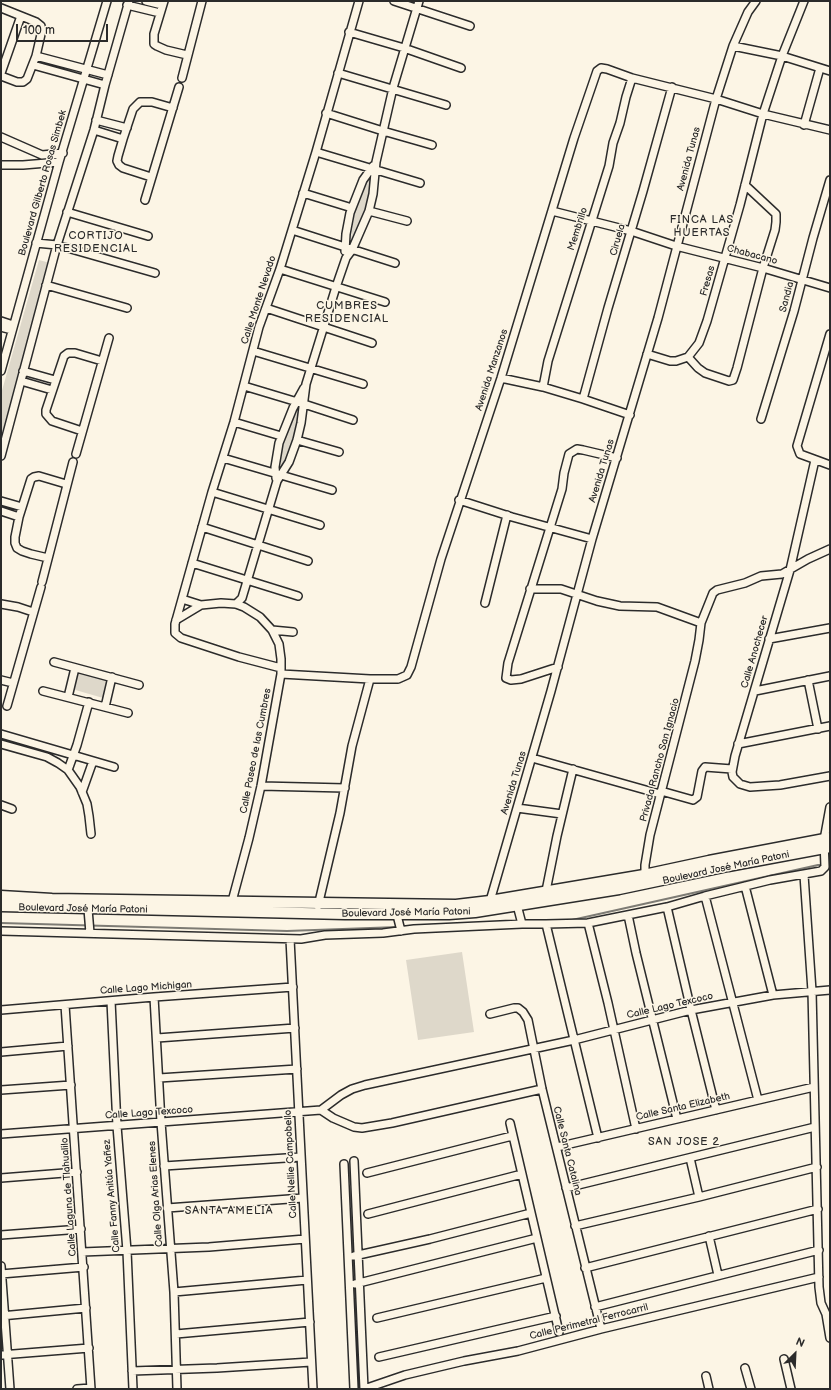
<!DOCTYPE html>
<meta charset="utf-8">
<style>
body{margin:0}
#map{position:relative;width:831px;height:1390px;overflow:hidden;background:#fcf5e5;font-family:"Balsamiq Sans",sans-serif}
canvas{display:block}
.frame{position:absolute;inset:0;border:2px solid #2b2b2b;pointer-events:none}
.north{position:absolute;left:775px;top:1334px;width:40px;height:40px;-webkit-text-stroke:3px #fcf5e5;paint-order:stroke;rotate:24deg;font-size:11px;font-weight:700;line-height:16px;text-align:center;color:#2b2b2b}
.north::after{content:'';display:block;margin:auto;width:14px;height:18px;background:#2b2b2b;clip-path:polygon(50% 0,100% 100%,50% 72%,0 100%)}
.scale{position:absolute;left:16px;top:24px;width:92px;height:18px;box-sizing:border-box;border:2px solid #2b2b2b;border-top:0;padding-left:5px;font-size:12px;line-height:14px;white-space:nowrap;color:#2b2b2b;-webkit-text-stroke:3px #fcf5e5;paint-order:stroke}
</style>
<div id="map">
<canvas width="831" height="1390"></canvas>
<div class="frame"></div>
<div class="north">N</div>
<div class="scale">100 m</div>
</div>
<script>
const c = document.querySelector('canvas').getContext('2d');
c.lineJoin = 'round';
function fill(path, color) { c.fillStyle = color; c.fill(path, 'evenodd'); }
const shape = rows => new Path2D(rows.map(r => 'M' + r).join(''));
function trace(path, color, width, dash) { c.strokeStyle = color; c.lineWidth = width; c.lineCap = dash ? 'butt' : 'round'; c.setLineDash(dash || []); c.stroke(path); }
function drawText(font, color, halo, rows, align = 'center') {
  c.font = font + ' "Balsamiq Sans",sans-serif'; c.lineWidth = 3; c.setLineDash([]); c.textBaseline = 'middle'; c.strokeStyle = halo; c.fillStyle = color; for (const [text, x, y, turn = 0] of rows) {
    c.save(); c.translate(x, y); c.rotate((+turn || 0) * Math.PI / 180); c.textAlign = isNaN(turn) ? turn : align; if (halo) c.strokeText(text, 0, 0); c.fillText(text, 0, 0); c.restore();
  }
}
fill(shape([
 [372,173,370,197,365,214,350,245,355,210,360,193],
 [39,260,50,263,1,438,1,394],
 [301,403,299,427,291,454,281,470,281,448,289,423],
 [77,670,109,679,103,698,72,689],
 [462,952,474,1032,418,1040,406,960]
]), '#ded8ca');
trace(shape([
 [572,920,818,865,830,865],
 [1,923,287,931,398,927]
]), '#7d7b74', 2);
const minor = shape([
 [146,1,162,5],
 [164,1,154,34,154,44,157,46,166,50,187,55],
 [394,1,470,26],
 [127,5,160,13],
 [1,8,36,22,41,26,42,30,36,56,27,79,23,82,17,82,1,76],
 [349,32,404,48,461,68],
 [733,46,782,56,830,71],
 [36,56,108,75],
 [33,65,105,85],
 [1,73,21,16],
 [338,73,446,105],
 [182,78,202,1],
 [326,113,383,131,432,145],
 [96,120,127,128],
 [804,125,820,68],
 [94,130,123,139],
 [1,137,42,155,63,153],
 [316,152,420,183],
 [1,165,23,165,59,162],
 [151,177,123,168,119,165,117,161,118,156,123,139,133,109,140,102,152,102,173,108],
 [303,193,352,208],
 [145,200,179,87],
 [369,211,407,221],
 [552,211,631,231,676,246,763,268,830,288],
 [67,212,148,236],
 [292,230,395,263],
 [36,243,57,245,155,273],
 [345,251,346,234,350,213,363,180,373,166],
 [280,269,385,302],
 [46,285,127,308],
 [266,308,372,343],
 [1,321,13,325],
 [1,327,12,330],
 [830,334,797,446,800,454,830,465],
 [253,351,363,384],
 [647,354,670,361,676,361,688,357,698,368,705,373,729,381,733,380,737,368,763,268,775,230,776,222,776,214,745,185],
 [688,357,699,343,707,321,740,205,763,114,782,56,804,1],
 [1,371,59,162,107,1],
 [23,371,55,380],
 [501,378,543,387,583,399,630,415],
 [21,381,52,390],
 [244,386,304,404,353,420],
 [543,387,548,361,609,166,613,143,620,123,626,97,632,78],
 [583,399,608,308,643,191,672,87],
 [761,419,794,311,813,238,830,180],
 [234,422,281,436],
 [82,431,52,421,46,414,46,410,64,356,68,353,75,353,102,361],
 [297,440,339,452],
 [76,454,109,338],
 [1,456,57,245,94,130,105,85,129,1],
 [223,458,332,490],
 [815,460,790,570,735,756,732,772,733,777,740,784,750,787,780,785,830,776],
 [276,478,275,467,279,443,293,408,304,388],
 [212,492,320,525],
 [459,500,512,517,592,539],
 [1,501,22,507],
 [1,511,19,517],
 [202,527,308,561],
 [48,558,31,554,22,551,17,548,15,543,15,537,19,517,31,479,34,477,39,476,66,484],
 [192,563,298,596],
 [42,582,73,462],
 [530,589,561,589,597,601,620,606,657,607,701,623,699,640,695,661,650,835,645,865,645,879],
 [182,599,201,605],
 [485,603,507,515],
 [1,604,18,607,33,612],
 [236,604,242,598,277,481,289,462,297,440,301,423,306,384,336,287,346,258,352,250,369,211,373,194,376,162,393,88,419,1],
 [176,620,201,605,221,603,236,604,244,607,260,617,272,630,279,644,281,659,281,674,261,786,249,838,231,905],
 [701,623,713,593,717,590,745,583,761,576,782,574,808,559,830,549],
 [272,630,293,632],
 [769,639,830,628],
 [54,662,139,685],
 [558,667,521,679,511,680,506,678,508,663,562,489,564,473,569,454,577,449,583,450,617,458],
 [281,668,239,657,181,638,175,633,175,624,212,492,234,422,259,327,280,269,316,152,359,1],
 [281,674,370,679,398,679,407,675,411,667,441,559,501,378,574,138,597,71,601,68,607,69,632,78,716,99,763,114,830,130],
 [1,680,13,683],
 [808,680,818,729],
 [43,691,128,713],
 [755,691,830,676],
 [68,697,75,668],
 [7,706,41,587],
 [105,707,112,677],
 [1,734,114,767],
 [1,744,47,757,58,763,68,770,80,787,87,804,89,816,91,834],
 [738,744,830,726],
 [532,758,660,794],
 [68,770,77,745,89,702],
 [261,786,345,788],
 [661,791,693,800,697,797,702,771,705,767,732,769],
 [82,792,93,761],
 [1,805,12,809],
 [517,808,562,814],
 [804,875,812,991,819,1287,821,1303,826,1314,830,1338],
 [745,886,773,995],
 [546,891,557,836,573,769],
 [705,896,758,1100],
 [490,901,551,691,592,539,658,318,716,99,733,46,748,12,756,1],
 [517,905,522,924],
 [318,906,340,813,352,746,370,679],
 [667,907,691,1010,716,1110],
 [88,909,90,933],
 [397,915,401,931],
 [628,915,636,953,677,1119],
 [588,923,608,1003,636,1129],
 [546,924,598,1138],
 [1,931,301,939,325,935,383,933,414,929,522,924,546,924,588,923,667,907,705,896,770,880,821,871,825,867,824,840,830,807],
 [290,939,313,1389],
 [154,997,161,1122,174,1292,177,1389],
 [111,1001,117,1126,127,1251,133,1389],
 [65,1005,91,1389],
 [1,1010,154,997,293,987],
 [490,1014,514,1008,518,1008,523,1012,528,1020,542,1089,601,1329],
 [157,1038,295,1028],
 [1,1052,68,1046],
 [159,1078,297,1069],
 [1,1090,71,1085],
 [321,1110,341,1095,352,1089,365,1085,574,1040,691,1010,773,995,830,990],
 [321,1110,333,1118,354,1127,362,1128,392,1123,542,1089],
 [510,1123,559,1332],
 [1,1134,321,1110],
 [557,1147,814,1087],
 [690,1158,699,1197],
 [354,1161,364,1389],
 [344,1164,354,1389],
 [164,1166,301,1157],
 [367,1173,512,1136],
 [1,1178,77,1172],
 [566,1188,815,1127],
 [167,1208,303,1198],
 [368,1214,522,1174],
 [575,1226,699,1197,817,1167],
 [1,1235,81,1229],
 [709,1236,718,1275],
 [82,1252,209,1247,305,1239],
 [354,1256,430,1239,531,1213],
 [1,1266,10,1389],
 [585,1268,818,1209],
 [1,1274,84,1267],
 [355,1284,537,1238],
 [174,1292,307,1280],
 [595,1307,819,1250],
 [1,1316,86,1308],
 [377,1318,546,1278],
 [176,1334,310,1322],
 [1,1355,89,1348],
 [379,1357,556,1316],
 [784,1359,791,1389],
 [745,1368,751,1389],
 [132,1371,217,1368,311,1362],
 [706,1376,709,1389],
 [77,1389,91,1388],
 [364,1389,405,1375,464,1361,518,1351,601,1329,819,1277]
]);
const secondary = shape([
 [1,896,52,899,456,905,490,901,644,875,709,861,830,838],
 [1,906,345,914,449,914,475,912,619,889,728,866,830,847]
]);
trace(minor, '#2b2b2b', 10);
trace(secondary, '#2b2b2b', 13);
trace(minor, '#fcf5e5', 7);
trace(secondary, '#fcf5e5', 10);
drawText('10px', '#2b2b2b', '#fcf5e5', [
 ["Avenida Tunas",689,159,-75],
 ["Boulevard Gilberto Rosas Simbek",43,183,-74],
 ["Membrillo",578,229,-72],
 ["Ciruela",618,240,-74],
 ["Chabacano",752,255,15],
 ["Fresas",708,281,-74],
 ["Sandia",787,297,-75],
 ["Calle Monte Nevado",259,300,-72],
 ["Avenida Manzanos",492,370,-72],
 ["Avenida Tunas",602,471,-73],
 ["Calle Anochecer",755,652,-74],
 ["Calle Paseo de las Cumbres",256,751,-79],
 ["Privada Rancho San Ignacio",660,760,-75],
 ["Avenida Tunas",514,783,-73],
 ["Boulevard José María Patoni",726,868,-12],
 ["Boulevard José María Patoni",83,909,1],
 ["Boulevard José María Patoni",406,913,-1],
 ["Calle Lago Michigan",146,988,-4],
 ["Calle Lago Texcoco",670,1006,-13],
 ["Calle Santa Elizabeth",683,1107,-13],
 ["Calle Lago Texcoco",149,1113,-4],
 ["Calle Santa Catalina",567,1151,76],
 ["Calle Nellie Campobello",291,1164,-93],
 ["Calle Olga Arias Elenes",156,1194,-94],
 ["Calle Fanny Anitúa Yañez",112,1196,-95],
 ["Calle Laguna de Tlahualilo",69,1197,-94],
 ["Calle Perimetral Ferrocarril",589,1322,-14]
]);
c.letterSpacing = '1px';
drawText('11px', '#2b2b2b', '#fcf5e5', [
 ["FINCA LAS",702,220],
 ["HUERTAS",702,233],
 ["CORTIJO",96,236],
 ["RESIDENCIAL",96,249],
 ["CUMBRES",347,306],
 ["RESIDENCIAL",347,319],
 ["SAN JOSE 2",684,1142],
 ["SANTA AMELIA",229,1211]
]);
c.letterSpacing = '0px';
</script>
